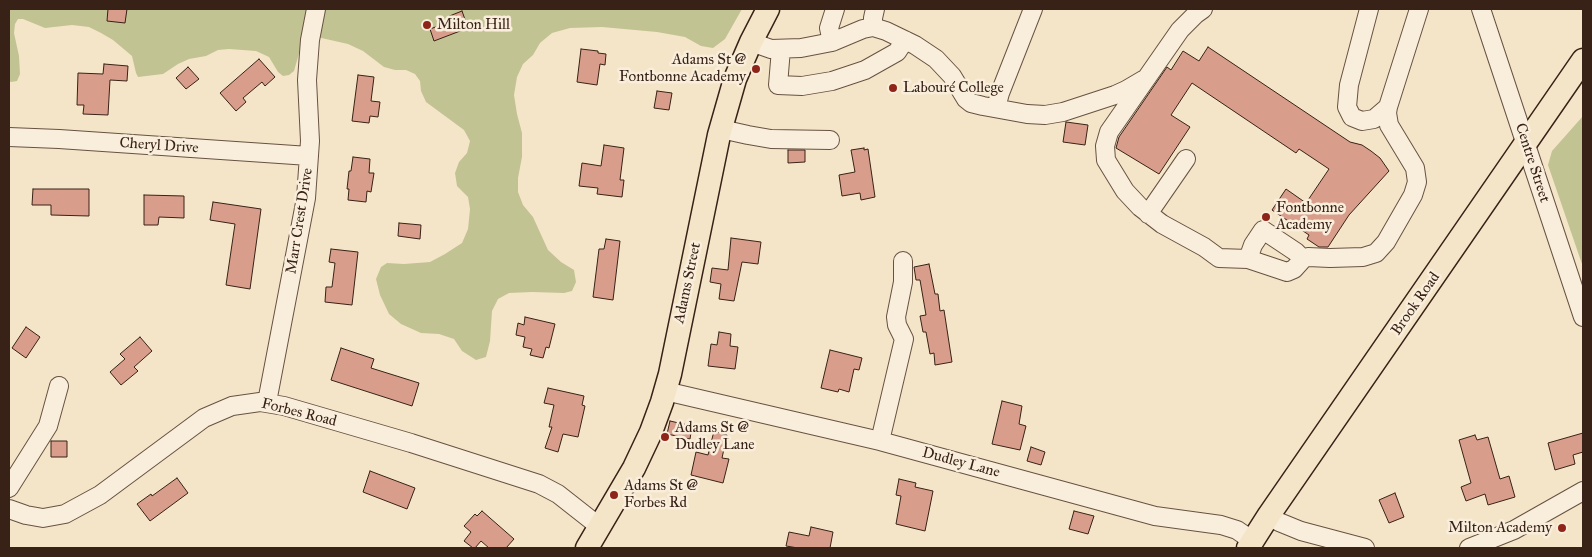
<!DOCTYPE html>
<meta charset="utf-8">
<style>
body{margin:0}
#map{position:relative;width:1592px;height:557px;overflow:hidden;background:#f5e5c8;font-family:"IM FELL Great Primer",serif}
canvas{display:block}
.frame{position:absolute;inset:0;border:10px solid #382116;pointer-events:none}
</style>
<div id="map">
<canvas width="1592" height="557"></canvas>
<div class="frame"></div>
</div>
<script>
const c = document.querySelector('canvas').getContext('2d');
c.lineJoin = 'round';
function fill(path, color) { c.fillStyle = color; c.fill(path, 'evenodd'); }
const shape = rows => new Path2D(rows.map(r => 'M' + r).join(''));
function trace(path, color, width, dash) { c.strokeStyle = color; c.lineWidth = width; c.lineCap = dash ? 'butt' : 'round'; c.setLineDash(dash || []); c.stroke(path); }
function drawText(font, color, halo, rows, align = 'center') {
  c.font = font + ' "IM FELL Great Primer",serif'; c.lineWidth = 5; c.setLineDash([]); c.textBaseline = 'middle'; c.strokeStyle = halo; c.fillStyle = color; for (const [text, x, y, turn = 0] of rows) {
    c.save(); c.translate(x, y); c.rotate((+turn || 0) * Math.PI / 180); c.textAlign = isNaN(turn) ? turn : align; if (halo) c.strokeText(text, 0, 0); c.fillText(text, 0, 0); c.restore();
  }
}
fill(shape([
 [9,9,742,9,725,39,713,48,701,46,685,37,657,32,602,27,570,28,552,33,540,43,533,55,523,64,517,77,514,95,517,114,522,133,522,157,518,178,518,192,523,205,533,217,548,250,561,262,574,270,576,282,572,291,564,293,532,292,509,293,498,299,492,311,490,341,486,357,476,360,462,351,454,339,439,334,421,333,401,324,389,314,380,295,376,279,381,267,387,263,404,264,430,262,445,254,462,243,468,229,470,209,468,197,457,186,455,173,459,162,467,153,470,141,464,130,426,102,421,91,420,81,415,74,406,70,395,70,384,67,363,51,348,44,317,37,302,43,294,71,289,75,283,76,278,72,269,57,256,51,229,49,218,50,206,56,189,59,178,64,163,74,138,77,136,73,132,56,113,40,101,33,89,27,72,25,45,28,23,19,18,19,15,24,14,33,19,56,20,74,17,81,11,82,9,81],
 [1583,116,1583,267,1548,165,1552,151]
]), '#c2c392');
const building = shape([
 [108,9,127,9,125,23,107,21,108,9],
 [462,11,468,28,434,41,430,29,449,22,447,17,462,11],
 [1208,47,1350,142,1362,145,1371,151,1380,158,1389,171,1349,215,1328,247,1319,247,1307,239,1309,235,1272,210,1286,189,1306,203,1329,169,1299,149,1296,153,1192,83,1171,115,1190,127,1159,174,1116,148,1119,137,1167,67,1171,70,1183,51,1199,61,1208,47],
 [581,49,598,51,598,53,606,54,605,65,600,64,597,85,577,82,581,49],
 [259,59,275,77,265,86,262,82,243,98,246,102,236,111,220,93,259,59],
 [104,64,128,66,127,81,110,80,108,115,83,114,84,105,77,105,78,73,103,74,104,64],
 [188,67,199,79,186,89,176,78,188,67],
 [358,75,374,77,371,101,380,102,378,117,370,116,369,123,352,121,358,75],
 [657,91,672,93,669,110,654,108,657,91],
 [1066,122,1088,125,1085,145,1063,142,1066,122],
 [604,145,624,148,620,180,624,180,622,197,597,194,598,188,579,186,582,163,601,166,604,145],
 [864,148,864,150,868,149,875,197,861,200,860,193,842,196,839,175,855,172,851,150,864,148],
 [788,150,805,150,805,162,788,163,788,150],
 [353,157,370,159,369,173,374,173,371,192,367,191,366,202,348,200,349,189,347,189,349,171,351,171,353,157],
 [33,189,89,189,89,216,51,215,51,205,32,205,33,189],
 [144,195,184,196,184,218,159,217,158,225,144,225,144,195],
 [213,202,261,209,250,289,226,285,235,224,210,220,213,202],
 [399,223,421,225,420,239,398,236,399,223],
 [731,238,761,242,758,264,742,262,734,301,719,299,721,284,710,282,712,268,728,270,731,238],
 [606,239,620,241,613,300,593,297,599,249,604,249,606,239],
 [331,249,358,252,352,305,325,302,326,287,332,287,335,263,329,262,331,249],
 [929,264,935,294,938,294,940,311,944,310,952,362,935,365,934,353,930,354,926,332,923,332,920,316,926,315,920,280,916,280,914,267,929,264],
 [525,317,555,324,549,348,546,347,543,358,530,355,532,349,523,347,525,337,516,335,518,323,524,325,525,317],
 [26,327,40,337,26,358,12,348,26,327],
 [719,332,731,334,730,346,738,347,735,369,708,366,711,344,717,345,719,332],
 [140,337,152,351,134,367,138,371,121,385,110,372,125,359,120,354,140,337],
 [341,348,374,359,371,368,419,383,412,406,331,380,341,348],
 [830,350,862,358,859,370,854,369,849,392,839,389,838,392,821,388,830,350],
 [548,388,584,396,582,405,585,406,578,437,563,434,558,452,545,448,552,427,549,427,554,405,544,403,548,388],
 [1002,401,1022,406,1019,424,1026,426,1020,450,992,444,1002,401],
 [670,421,692,426,690,439,667,434,670,421],
 [714,431,727,435,722,458,729,459,723,483,691,475,696,452,708,455,714,431],
 [1583,433,1583,452,1573,455,1575,464,1555,470,1548,443,1583,433],
 [1475,435,1477,440,1488,437,1500,479,1509,476,1515,497,1488,505,1485,494,1466,501,1461,487,1471,483,1459,440,1475,435],
 [51,441,67,441,67,457,51,457,51,441],
 [1031,447,1045,452,1041,465,1027,461,1031,447],
 [370,471,415,488,407,509,363,492,370,471],
 [177,478,188,493,150,521,137,504,151,494,152,496,177,478],
 [899,479,916,483,915,487,933,491,925,531,896,524,901,496,896,495,899,479],
 [1395,493,1404,517,1389,523,1379,500,1395,493],
 [482,511,514,539,506,548,489,548,481,541,475,548,473,548,464,541,471,532,464,526,475,514,477,516,482,511],
 [1074,511,1094,516,1088,534,1069,529,1074,511],
 [811,527,833,532,830,548,798,548,786,546,789,532,809,536,811,527]
]);
fill(building, '#d89e8b');
trace(building, '#382116', 1);
const minor = shape([
 [1203,9,1196,14,1180,30,1109,132,1105,146,1106,160,1125,191,1140,207,1162,224,1204,247,1219,258,1248,259,1287,272,1294,269,1303,259,1308,257,1330,258,1363,257,1376,253,1386,242,1413,195,1417,182,1415,168,1389,125,1387,113,1388,107,1419,9],
 [1369,9,1349,85,1347,107,1352,117,1362,121,1374,119,1388,107],
 [1481,9,1583,317],
 [873,27,873,18,875,9],
 [751,42,771,49,801,48,832,42,863,29,873,27,886,31,915,45,936,59,952,76,966,99,971,103,983,106,1027,114,1045,115,1063,112,1115,95,1126,90,1143,80],
 [832,42,829,28,835,9],
 [781,49,778,85,802,86,832,81,865,70,897,52,905,40],
 [996,108,1000,93,1033,9],
 [721,129,748,135,771,139,830,140],
 [9,137,59,139,309,156],
 [1148,214,1186,159],
 [1248,259,1253,245,1263,230,1296,252,1303,259],
 [665,391,880,441,1155,516,1221,525,1237,530,1253,541],
 [267,402,306,198,310,141,307,80,310,40,316,9],
 [880,441,904,339,897,325,896,317,903,282,903,261],
 [9,488,48,426,59,386],
 [9,509,26,515,43,518,65,514,100,495,204,418,232,406,260,402,284,406,411,443,539,484,558,494,600,527],
 [1269,515,1279,522,1301,531,1365,548],
 [1469,548,1514,530,1583,491]
]);
const major = shape([
 [587,548,634,468,651,432,662,402,670,374,719,135,735,79,751,42,768,9],
 [1248,548,1269,515,1583,60]
]);
trace(minor, '#675242', 20);
trace(major, '#382116', 25);
trace(minor, '#f8eedb', 18);
trace(major, '#f5e5c8', 22);
for (const [x, y, r, color] of [
 [427,25,5,"#8f2418"],
 [756,69,5,"#8f2418"],
 [893,88,5,"#8f2418"],
 [1266,217,5,"#8f2418"],
 [665,437,5,"#8f2418"],
 [614,495,5,"#8f2418"],
 [1562,528,5,"#8f2418"]
]) { const dot = new Path2D(); dot.arc(x, y, r, 0, 2 * Math.PI); c.fillStyle = color; c.fill(dot); trace(dot, '#f8eedb', 2); }
drawText('15px', '#382116', '#f8eedb', [
 ["Milton Hill",437,25],
 ["Adams St @",746,60,"right"],
 ["Fontbonne Academy",746,77,"right"],
 ["Labouré College",903,88],
 ["Fontbonne",1276,208],
 ["Academy",1276,225],
 ["Adams St @",675,428],
 ["Dudley Lane",675,445],
 ["Adams St @",624,486],
 ["Forbes Rd",624,503],
 ["Milton Academy",1552,528,"right"]
], 'left');
drawText('15px', '#382116', '#f8eedb', [
 ["Cheryl Drive",159,146,4],
 ["Centre Street",1532,163,72],
 ["Marr Crest Drive",300,221,-81],
 ["Adams Street",688,283,-78],
 ["Brook Road",1416,304,-55],
 ["Forbes Road",299,413,14],
 ["Dudley Lane",961,463,15]
]);
</script>
